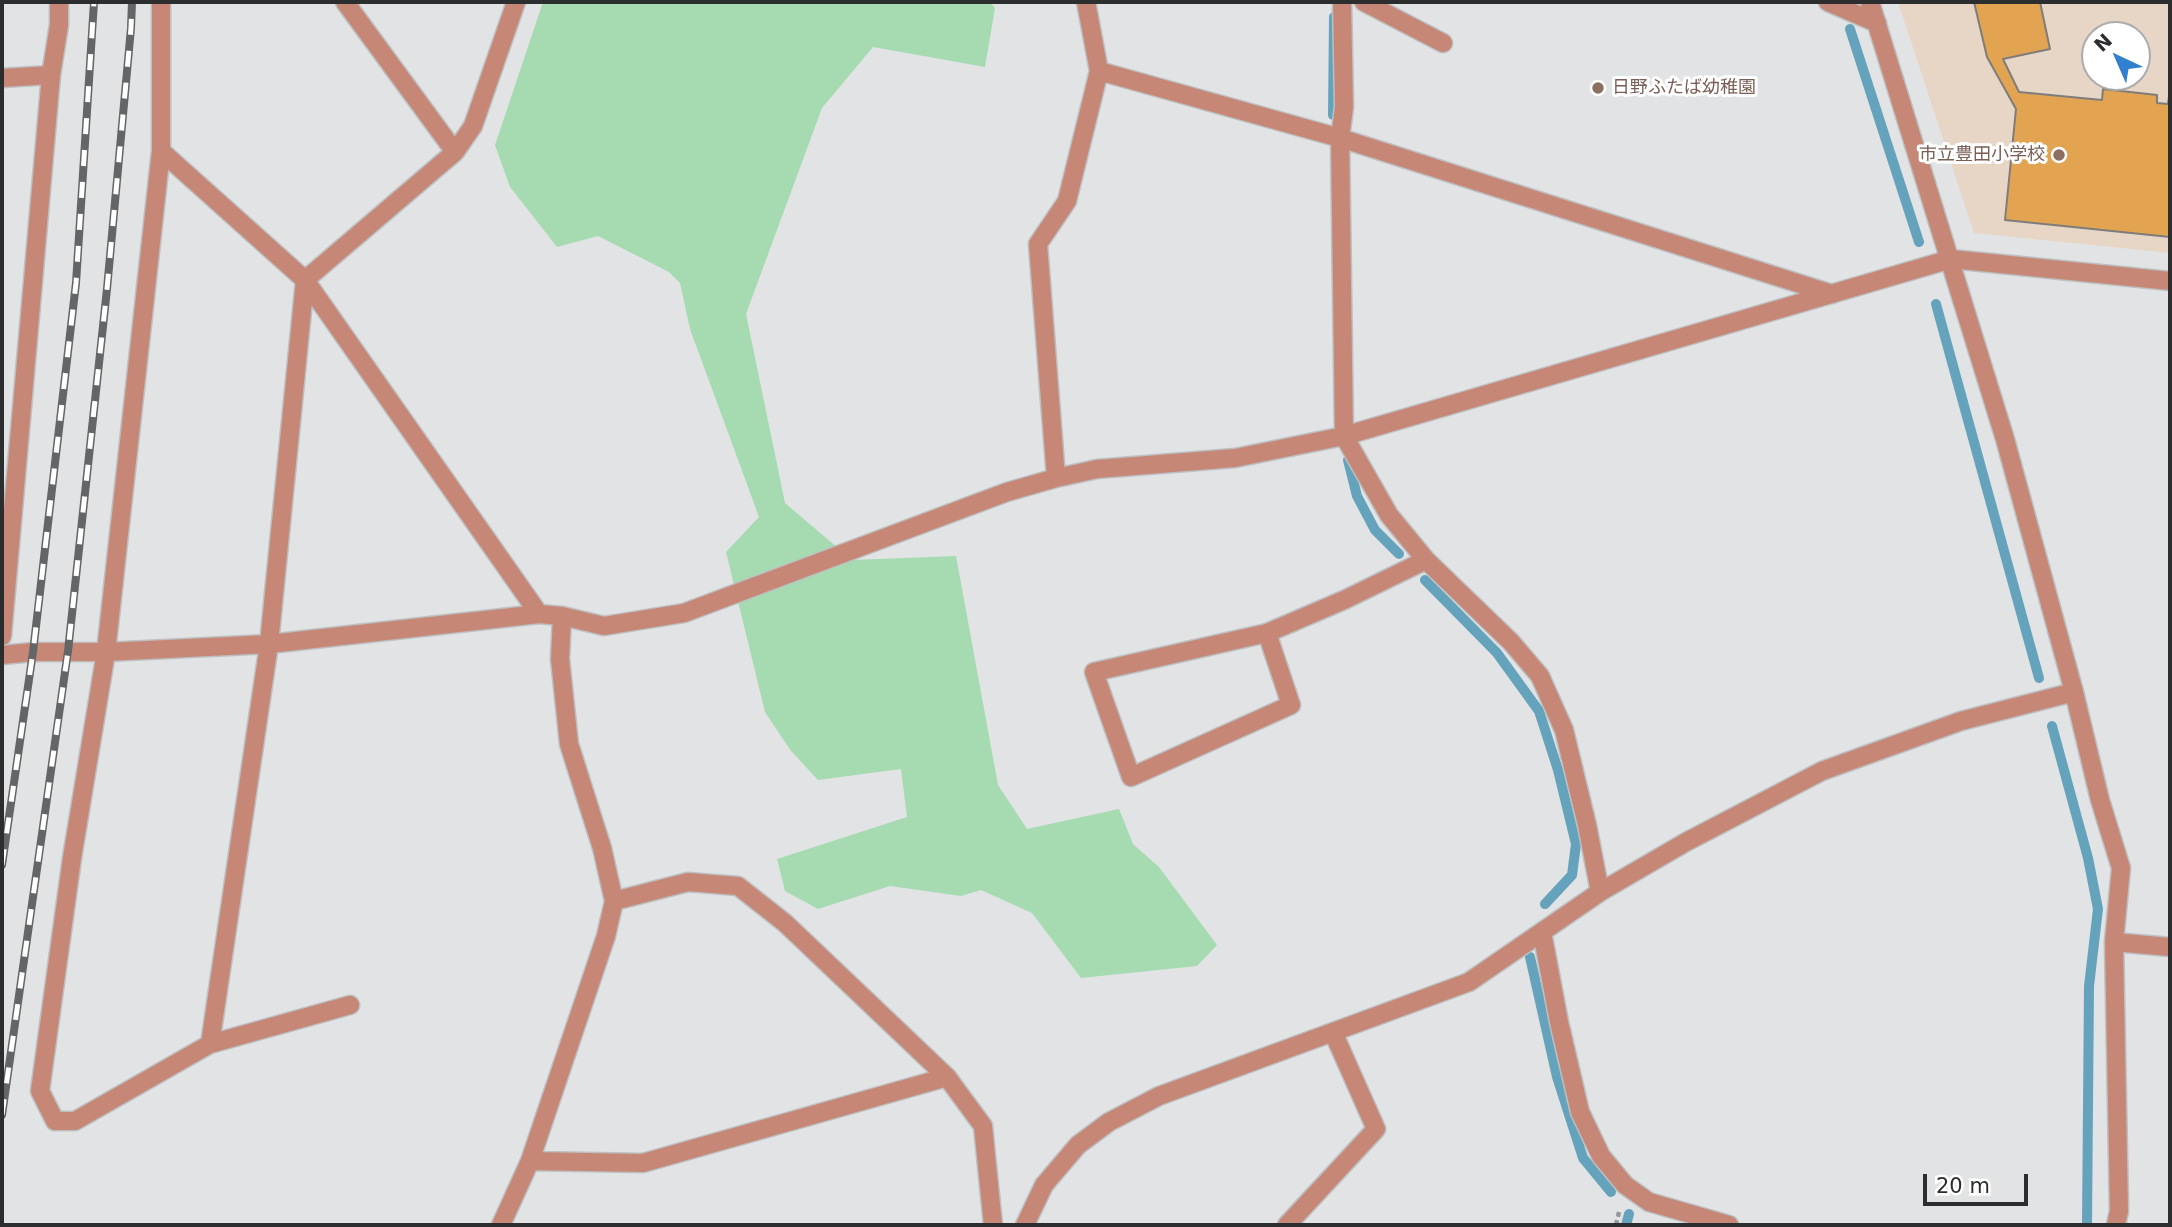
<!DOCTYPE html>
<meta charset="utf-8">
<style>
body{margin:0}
#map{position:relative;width:2172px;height:1227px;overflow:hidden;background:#e1e3e5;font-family:"DejaVu Sans",sans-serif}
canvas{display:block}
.frame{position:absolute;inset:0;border:4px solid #2c2d2e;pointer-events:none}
.north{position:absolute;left:2081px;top:21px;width:70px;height:70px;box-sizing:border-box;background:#fff;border:2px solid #ababab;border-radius:50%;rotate:316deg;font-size:19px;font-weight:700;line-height:28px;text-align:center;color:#2c2d2e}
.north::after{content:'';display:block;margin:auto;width:24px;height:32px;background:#317fcf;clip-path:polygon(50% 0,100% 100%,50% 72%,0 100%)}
.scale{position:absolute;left:1923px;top:1174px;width:105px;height:32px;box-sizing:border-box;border:4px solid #2c2d2e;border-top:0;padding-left:9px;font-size:21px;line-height:24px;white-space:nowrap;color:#2c2d2e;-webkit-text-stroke:5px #fff;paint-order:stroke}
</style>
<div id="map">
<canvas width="2172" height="1227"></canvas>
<div class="frame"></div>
<div class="north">N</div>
<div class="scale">20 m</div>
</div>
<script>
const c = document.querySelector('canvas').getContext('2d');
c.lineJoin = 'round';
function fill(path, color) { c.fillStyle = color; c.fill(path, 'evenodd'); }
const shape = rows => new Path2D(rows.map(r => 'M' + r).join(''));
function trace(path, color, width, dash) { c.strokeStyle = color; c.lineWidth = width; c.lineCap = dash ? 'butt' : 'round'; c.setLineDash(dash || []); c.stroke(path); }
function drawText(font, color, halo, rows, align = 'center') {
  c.font = font + ' "DejaVu Sans","Noto Sans JP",sans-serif'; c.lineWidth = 6; c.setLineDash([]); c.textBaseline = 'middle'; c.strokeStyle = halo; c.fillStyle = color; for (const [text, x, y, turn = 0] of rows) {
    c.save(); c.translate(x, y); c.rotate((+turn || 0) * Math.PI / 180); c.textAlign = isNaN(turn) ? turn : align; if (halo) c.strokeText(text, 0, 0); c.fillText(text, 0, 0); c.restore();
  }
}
fill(shape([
 [1898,2,2170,2,2170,253,1974,233],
 [2095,35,2137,35,2137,77,2095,77]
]), '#e7d6c5');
fill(shape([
 [543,2,990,2,995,8,985,67,873,47,822,108,746,314,785,503,852,560,956,556,998,785,1027,829,1119,809,1133,844,1159,867,1217,945,1197,966,1081,978,1032,913,981,890,961,896,890,886,818,909,785,891,777,859,907,817,901,769,818,780,791,751,765,712,726,552,759,517,690,329,680,283,669,272,598,236,557,247,510,187,495,145]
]), '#a6dbb1');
trace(shape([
 [1850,29,1919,242],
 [1333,115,1334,17],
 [1936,304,2039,678],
 [1348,460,1357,496,1375,530,1399,554],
 [1425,580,1497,653,1539,711,1558,770,1576,844,1572,875,1545,904],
 [2052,726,2088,858,2098,909,2089,986,2087,1225],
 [1530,957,1557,1077,1583,1158,1611,1192],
 [1626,1225,1629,1214]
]), '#65a3bd', 10);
const building = shape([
 [1974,2,2040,2,2050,49,2003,59,2019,92,2102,100,2103,89,2157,95,2157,103,2168,104,2170,88,2170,237,2005,220,2016,109,1987,57,1974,2]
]);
fill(building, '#e3a452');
trace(building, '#7e7d7b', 2);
const minor = shape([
 [161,2,161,151,106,652,72,858,40,1091,55,1121,75,1121,210,1044,350,1005],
 [1342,2,1344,107,1340,138,1344,436,1389,515,1426,560,1511,642,1540,676,1564,730,1587,825,1600,892],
 [1364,2,1443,43],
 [1828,2,1877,23],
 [1870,2,2005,439,2074,692,2100,800,2121,868,2114,942,2119,1211,2116,1225],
 [1099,71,1340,138,1832,294],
 [2,78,51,75],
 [161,151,305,280,539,614],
 [455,152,473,126,516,2],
 [1056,478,1038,244,1067,201,1099,71,1086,2],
 [1267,633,1291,705,1131,777,1094,672,1267,633,1344,600,1426,560],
 [2,636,51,75,59,25,59,2],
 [2,655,33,652,106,652,269,644,539,614,562,616,604,626,684,613,1007,492,1056,478,1097,469,1235,458,1344,436,1951,259,2170,281],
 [614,901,688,882,738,886,785,923,947,1077,983,1126,993,1225],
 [1542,932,1559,1022,1580,1112,1601,1156,1625,1185,1649,1202,1729,1225],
 [2114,942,2170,947],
 [210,1044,269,644,305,280,455,152,345,2],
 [530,1161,643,1163,947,1077],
 [501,1225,530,1161,606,936,614,901,602,848,569,744,560,659,562,616],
 [1025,1225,1044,1185,1078,1145,1109,1122,1159,1096,1469,982,1600,892,1686,842,1822,771,1961,721,2074,692],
 [1287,1225,1376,1129,1333,1032]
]);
trace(minor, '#bdbfc0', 21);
trace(shape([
 [1616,1225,1619,1212]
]), '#959798', 4.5, [5, 3.5]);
trace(minor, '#c78777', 18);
const rail = shape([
 [2,865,33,652,76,283,94,2],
 [2,1115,68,651,107,289,131,28,132,2]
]);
trace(rail, '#636566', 8);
trace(rail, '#fff', 5, [16]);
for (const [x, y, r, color] of [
 [1598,88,7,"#8d6e63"],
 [2059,155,7,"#8d6e63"]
]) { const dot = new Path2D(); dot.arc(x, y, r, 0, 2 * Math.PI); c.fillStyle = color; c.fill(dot); trace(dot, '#fff', 2.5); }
drawText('18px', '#785e54', '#fff', [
 ["日野ふたば幼稚園",1612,88],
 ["市立豊田小学校",2045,155,"right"]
], 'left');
</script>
